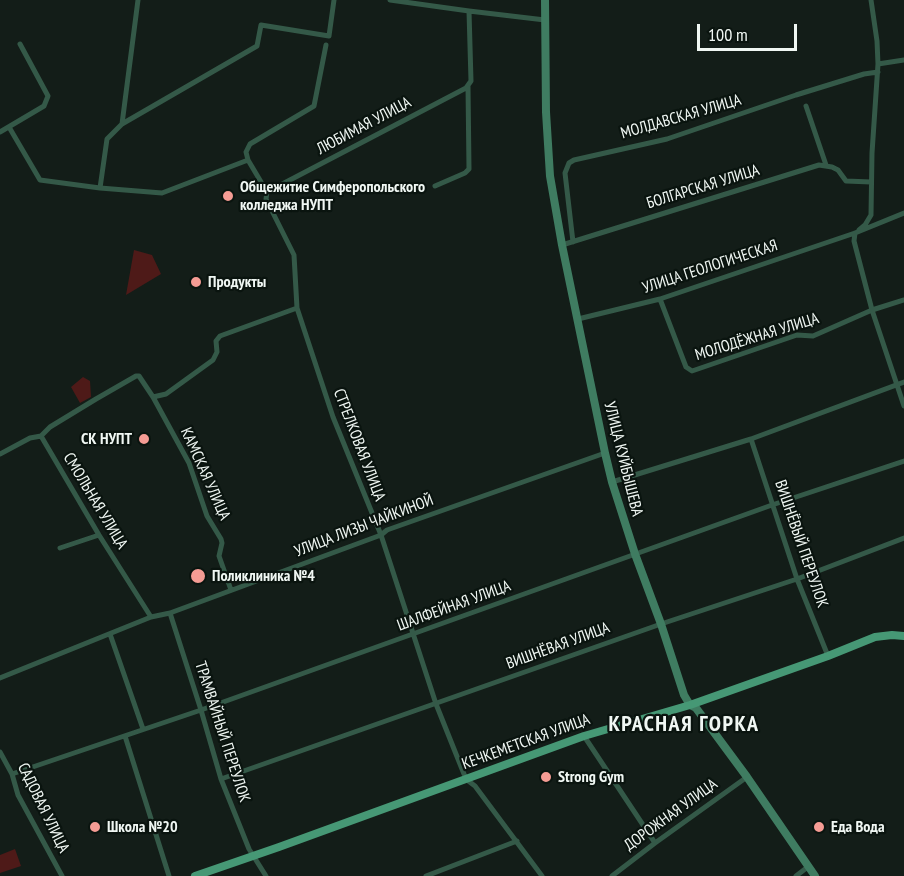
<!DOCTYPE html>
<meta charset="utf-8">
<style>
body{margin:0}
#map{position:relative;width:904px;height:876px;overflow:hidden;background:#131d18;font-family:"PT Sans Narrow",sans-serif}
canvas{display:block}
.scale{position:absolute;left:697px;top:24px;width:100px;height:27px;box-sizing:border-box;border:3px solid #f0f7f3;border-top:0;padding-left:8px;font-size:18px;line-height:21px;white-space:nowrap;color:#f0f7f3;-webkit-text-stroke:4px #0a140f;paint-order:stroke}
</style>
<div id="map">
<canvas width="904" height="876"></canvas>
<div class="scale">100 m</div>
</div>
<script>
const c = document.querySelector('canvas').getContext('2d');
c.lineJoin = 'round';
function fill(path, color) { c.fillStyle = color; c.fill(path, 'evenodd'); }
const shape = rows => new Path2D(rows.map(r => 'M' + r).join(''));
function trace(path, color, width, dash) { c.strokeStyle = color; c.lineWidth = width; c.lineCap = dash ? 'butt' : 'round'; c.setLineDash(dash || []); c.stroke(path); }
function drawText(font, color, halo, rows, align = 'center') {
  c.font = font + ' "PT Sans Narrow",sans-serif'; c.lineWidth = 4.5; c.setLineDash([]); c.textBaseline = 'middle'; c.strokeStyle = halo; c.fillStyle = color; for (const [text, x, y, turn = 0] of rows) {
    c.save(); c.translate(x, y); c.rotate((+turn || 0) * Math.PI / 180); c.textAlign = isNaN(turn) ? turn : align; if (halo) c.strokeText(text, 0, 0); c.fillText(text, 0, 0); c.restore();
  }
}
fill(shape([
 [134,250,152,255,161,274,126,295],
 [83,377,90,381,91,397,80,403,71,387],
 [15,849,21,866,0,873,0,855]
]), '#4e1a18');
trace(shape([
 [390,0,469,11,545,20],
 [326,45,314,106,250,144,246,152,248,160,267,192,266,199,294,255,297,308,333,417,381,535,436,704,464,774,467,780,475,786,542,876],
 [878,64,904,60],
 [806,106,826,165],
 [122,124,257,46,261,25,329,36,334,0],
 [9,127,40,180,100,188,162,193,248,160],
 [0,132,44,106,48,96,20,44],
 [435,186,465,173,469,169,468,86],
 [100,188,107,139,122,124,138,0],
 [267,192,466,88,471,81,469,11],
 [859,230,865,225,871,215,872,153,878,64,877,41,871,0],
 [855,233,854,241,872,310,904,406],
 [573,242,565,173,569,163,574,160,667,139,796,95,864,74,878,72],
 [562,245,819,165,832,167,838,170,846,181,871,182],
 [660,299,686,367,692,371,797,335,813,336,872,310,904,300],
 [578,319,660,299,855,233,904,213],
 [153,397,166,394,213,360,217,352,216,341,220,336,297,308],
 [41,436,50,427,96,399,136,376,139,376,153,397,189,463,207,516,221,539,222,543,219,556,231,590],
 [41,436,99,535,151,617],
 [751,439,797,579,828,656],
 [0,454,30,438,41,436],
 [612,482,751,439,904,382],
 [60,548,99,535],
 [170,613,201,710,221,779,249,849,266,876],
 [110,634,143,729],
 [0,678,151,617,170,613,381,535,387,530,605,453],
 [125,736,169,876],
 [584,736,655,843],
 [0,752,12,774,18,795,62,876],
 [12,774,201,710,772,505,904,461],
 [221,779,661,624,797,579,904,538],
 [426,876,517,841],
 [612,876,655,843,747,777],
 [796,876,809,866]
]), '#345948', 5);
trace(shape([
 [545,0,546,112,550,176,562,245,605,453,612,482,635,554,661,624,684,695,690,705,696,708,747,777,815,876]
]), '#3f7c61', 8);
trace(shape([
 [195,876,279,847,584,736,690,705,828,656,875,637,892,635,904,636]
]), '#469875', 8);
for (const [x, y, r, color] of [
 [228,196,6,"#f59c94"],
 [196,282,6,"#f59c94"],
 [144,439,6,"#f59c94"],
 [198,576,8,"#f59c94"],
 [546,777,6,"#f59c94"],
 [95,827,6,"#f59c94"],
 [819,827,6,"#f59c94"]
]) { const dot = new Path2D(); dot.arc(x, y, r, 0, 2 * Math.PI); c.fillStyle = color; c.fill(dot); trace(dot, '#0a140f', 2); }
drawText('16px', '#f0f7f3', '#0a140f', [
 ["МОЛДАВСКАЯ УЛИЦА",681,117,-16],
 ["ЛЮБИМАЯ УЛИЦА",364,126,-28],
 ["БОЛГАРСКАЯ УЛИЦА",703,187,-17],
 ["УЛИЦА ГЕОЛОГИЧЕСКАЯ",710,267,-18],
 ["МОЛОДЁЖНАЯ УЛИЦА",757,337,-17],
 ["СТРЕЛКОВАЯ УЛИЦА",359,445,69],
 ["УЛИЦА КУЙБЫШЕВА",623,459,76],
 ["КАМСКАЯ УЛИЦА",205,474,66],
 ["СМОЛЬНАЯ УЛИЦА",95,501,59],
 ["УЛИЦА ЛИЗЫ ЧАЙКИНОЙ",364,526,-21],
 ["ВИШНЁВЫЙ ПЕРЕУЛОК",801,544,71],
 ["ШАЛФЕЙНАЯ УЛИЦА",454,606,-20],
 ["ВИШНЁВАЯ УЛИЦА",558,646,-20],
 ["ТРАМВАЙНЫЙ ПЕРЕУЛОК",222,732,72],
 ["КЕЧКЕМЕТСКАЯ УЛИЦА",526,742,-20],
 ["САДОВАЯ УЛИЦА",43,808,64],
 ["ДОРОЖНАЯ УЛИЦА",671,815,-36]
]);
drawText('bold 16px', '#f0f7f3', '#0a140f', [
 ["Общежитие Симферопольского",240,187],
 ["колледжа НУПТ",240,205],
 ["Продукты",208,282],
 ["СК НУПТ",132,439,"right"],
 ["Поликлиника №4",212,576],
 ["Strong Gym",558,777],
 ["Школа №20",107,827],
 ["Еда Вода",831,827]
], 'left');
c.letterSpacing = '1.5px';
drawText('bold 22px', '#f0f7f3', '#0a140f', [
 ["КРАСНАЯ ГОРКА",684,725]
]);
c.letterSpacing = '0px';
</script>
